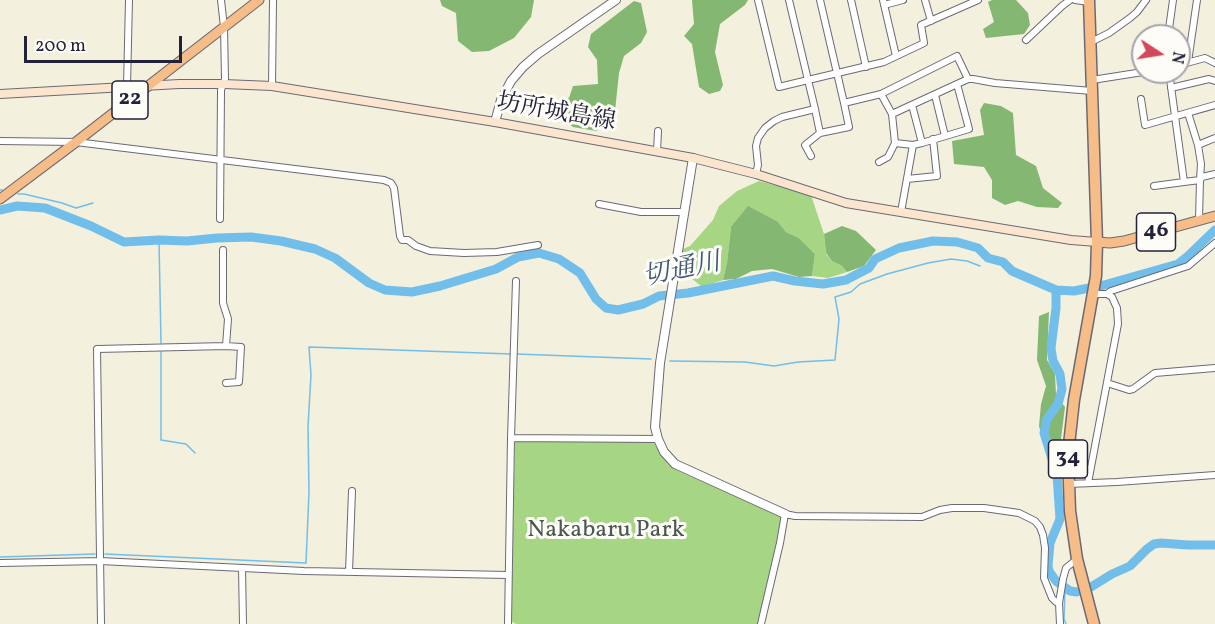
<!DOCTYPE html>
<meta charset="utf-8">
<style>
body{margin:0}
#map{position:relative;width:1215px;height:624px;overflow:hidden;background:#f3f0de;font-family:Vollkorn,serif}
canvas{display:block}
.north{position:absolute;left:1131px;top:24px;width:60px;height:60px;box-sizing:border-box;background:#fdfcf7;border:2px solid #a5a5ac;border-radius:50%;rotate:102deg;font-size:16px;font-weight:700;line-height:24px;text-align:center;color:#22223b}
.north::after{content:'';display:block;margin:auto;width:21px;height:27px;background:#d1495b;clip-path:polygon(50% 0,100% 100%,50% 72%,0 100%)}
.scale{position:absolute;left:24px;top:36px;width:158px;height:27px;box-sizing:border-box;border:3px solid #22223b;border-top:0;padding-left:8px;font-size:18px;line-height:21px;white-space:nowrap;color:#22223b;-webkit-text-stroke:4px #fdfcf7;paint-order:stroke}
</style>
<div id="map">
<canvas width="1215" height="624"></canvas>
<div class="north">N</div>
<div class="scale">200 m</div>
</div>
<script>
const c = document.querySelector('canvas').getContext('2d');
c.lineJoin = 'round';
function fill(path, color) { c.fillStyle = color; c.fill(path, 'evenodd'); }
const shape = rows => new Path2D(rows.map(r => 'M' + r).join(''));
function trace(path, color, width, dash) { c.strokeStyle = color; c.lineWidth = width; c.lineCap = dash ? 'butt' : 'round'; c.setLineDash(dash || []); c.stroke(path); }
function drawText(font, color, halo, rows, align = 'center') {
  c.font = font + ' Vollkorn,"Noto Serif JP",serif'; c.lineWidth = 6; c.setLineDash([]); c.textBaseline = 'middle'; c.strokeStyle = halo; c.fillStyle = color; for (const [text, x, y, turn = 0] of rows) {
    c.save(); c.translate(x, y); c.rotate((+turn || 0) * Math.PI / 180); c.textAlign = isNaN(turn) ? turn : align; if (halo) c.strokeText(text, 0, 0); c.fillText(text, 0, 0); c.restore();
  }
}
fill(shape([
 [759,181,811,195,824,234,826,254,832,261,842,266,847,272,828,278,812,276,815,254,799,238,786,232,778,222,731,227,727,263,723,280,702,287,690,277,677,278,683,249,690,246,713,220,719,206,737,191],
 [515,436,654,443,668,464,678,471,782,517,759,624,516,624,511,621]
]), '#a6d684');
fill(shape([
 [440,0,534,0,531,17,514,38,489,51,472,52,458,41,456,13,442,6],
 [692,0,748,0,745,5,720,24,715,52,723,85,720,91,709,94,699,87,692,44,684,36,694,24],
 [992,0,1016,0,1028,13,1030,25,1024,34,986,38,983,29,994,22,988,2],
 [634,1,641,3,647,32,641,43,624,56,619,73,615,111,608,125,596,131,573,127,554,113,554,104,569,98,573,86,598,84,597,60,588,47,591,34],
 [984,103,1001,106,1013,113,1016,155,1036,166,1043,188,1062,203,1058,208,1037,207,1018,201,1005,205,992,198,992,180,984,167,954,164,952,141,984,135,980,110],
 [748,206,778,222,786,232,799,238,815,254,812,276,799,277,772,269,752,271,736,279,723,280,727,263,731,227],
 [842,226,856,231,876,250,864,266,847,272,842,266,832,261,826,253,824,234],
 [1049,312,1047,360,1055,374,1056,395,1065,407,1059,455,1060,474,1051,471,1039,426,1041,404,1046,386,1037,360,1039,316]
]), '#84b772');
trace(shape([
 [0,190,2,190],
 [18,194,24,194,62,203,76,208,93,203],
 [159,240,161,343],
 [161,352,161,440,186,444,195,453],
 [516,354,651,359],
 [670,361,745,362,774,366,798,362,835,360,839,319,835,297,851,292,860,284,887,274,928,263,951,259,967,261,980,266],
 [105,554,306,563,309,492,308,426,311,375,309,347,511,354],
 [0,557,95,554],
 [1065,589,1064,619,1066,624]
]), '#71beeb', 1.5);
trace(shape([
 [0,210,17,206,45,208,91,226,124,242,159,240,187,241,217,238,251,237,281,241,315,249,335,258,369,283,385,290,412,292,440,286,496,269,518,257,539,253,559,259,580,273,596,299,606,308,618,310,643,304,659,296,688,293,773,276,795,281,823,284,846,280,869,268,875,259,899,248,933,241,957,242,978,248,988,258,1003,262,1012,271,1056,290,1074,291,1104,285,1178,264,1188,256,1215,230],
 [1056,290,1056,308,1051,348,1053,361,1060,374,1062,389,1058,404,1047,419,1044,433,1057,475,1060,519,1050,543,1048,566,1049,571,1056,581,1070,591,1077,592],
 [1091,587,1112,574,1130,566,1147,549,1154,544,1161,543,1188,545,1215,545]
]), '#71beeb', 9);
const minor = shape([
 [789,0,808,80,884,62,924,43,921,25,978,0],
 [820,0,844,103,881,94,892,114,895,143,913,145],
 [851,0,866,67],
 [883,0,896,56],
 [925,0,931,21],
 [1075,0,1089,2],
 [884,5,903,0],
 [1168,36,1173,0],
 [1026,40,1062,6,1070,0],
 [1090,41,1095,40,1109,33,1130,18,1137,12,1146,0],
 [1188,62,1197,0],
 [1179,65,1205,58,1215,63],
 [1169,72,1184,182,1200,180,1199,220],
 [1092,80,1143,72],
 [127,86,129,0],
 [272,86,273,1],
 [1171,88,1209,79,1215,81],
 [881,94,957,56,968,79],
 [935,95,945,136],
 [1141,99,1145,125,1215,105],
 [815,109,820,133,849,127,844,103],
 [1188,113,1198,145,1201,164,1200,180],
 [892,114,968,79,973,79,995,83,1092,91],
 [0,141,76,142,384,180,391,183,394,188,400,236,402,240,408,240,416,246,430,251,464,253,497,252,538,245],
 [922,143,969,129,957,84],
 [1198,145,1215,138],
 [657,152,658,131],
 [811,156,805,145,820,133],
 [879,162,888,157,895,143],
 [756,174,758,165,756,146,758,138,765,128,774,121,782,117,815,109,808,80,779,87,758,0],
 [907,179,937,176,933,139],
 [1200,180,1202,177,1215,174],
 [1154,186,1184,182],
 [599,204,641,212,684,212],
 [901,212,913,145,922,143,912,105],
 [220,219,221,90,225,79,224,27,221,0],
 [223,250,223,303,228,319,226,346],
 [1107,294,1111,291,1188,266,1215,243],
 [1107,383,1129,390,1133,389,1155,373,1215,368],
 [511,438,658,439],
 [1088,483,1118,324,1117,308,1112,297,1107,294,1094,294],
 [1068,484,1117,482,1215,475],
 [0,563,100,561,304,571,508,575],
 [242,568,243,624],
 [349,572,352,491],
 [101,624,97,349,226,346,241,347,239,382,226,383],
 [508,624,511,438,516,281],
 [761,624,780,543,785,514,795,516,922,517,940,510,952,508,984,508,1019,513,1035,521,1040,527,1043,535,1045,548,1044,578,1052,598,1056,602,1059,603],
 [1060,624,1059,603,1063,579,1066,568,1077,559]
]);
const tertiary = shape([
 [495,122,501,100,511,81,523,67,538,54,616,0],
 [693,158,660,363,655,427,658,439,664,452,675,464,785,514]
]);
const secondary = shape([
 [0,94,179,84,224,84,272,86,495,122,693,158,756,174,846,203,1071,240,1097,242]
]);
const primary = shape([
 [0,199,76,142,259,0],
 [1097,242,1110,243,1124,241,1215,216]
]);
const trunk = shape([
 [1089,0,1097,242,1096,276,1074,400,1068,454,1070,511,1077,559,1094,624]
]);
trace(minor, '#6b6a74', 8);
trace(tertiary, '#6b6a74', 10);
trace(secondary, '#6b6a74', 10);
trace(primary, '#6b6a74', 11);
trace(trunk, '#6b6a74', 13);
trace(minor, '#fff', 6);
trace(tertiary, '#fff', 8);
trace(secondary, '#fce5cf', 8);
trace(primary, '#f7bd88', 9);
trace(trunk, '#f7bd88', 10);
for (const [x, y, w] of [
 [130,100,36],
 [1156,232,39],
 [1068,459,39]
]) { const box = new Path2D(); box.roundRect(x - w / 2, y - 19, w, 38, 4.5); c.fillStyle = '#fdfcf7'; c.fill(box); trace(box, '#22223b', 1.5); }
drawText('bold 22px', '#22223b', null, [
 ["22",130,100],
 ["46",1156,232],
 ["34",1068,459]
]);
drawText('24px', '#22223b', '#fdfcf7', [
 ["坊所城島線",556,114,10]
]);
drawText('24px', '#4a5851', '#fdfcf7', [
 ["Nakabaru Park",606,532]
]);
drawText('italic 26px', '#3e5979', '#fdfcf7', [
 ["切通川",682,272,-12]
]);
</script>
